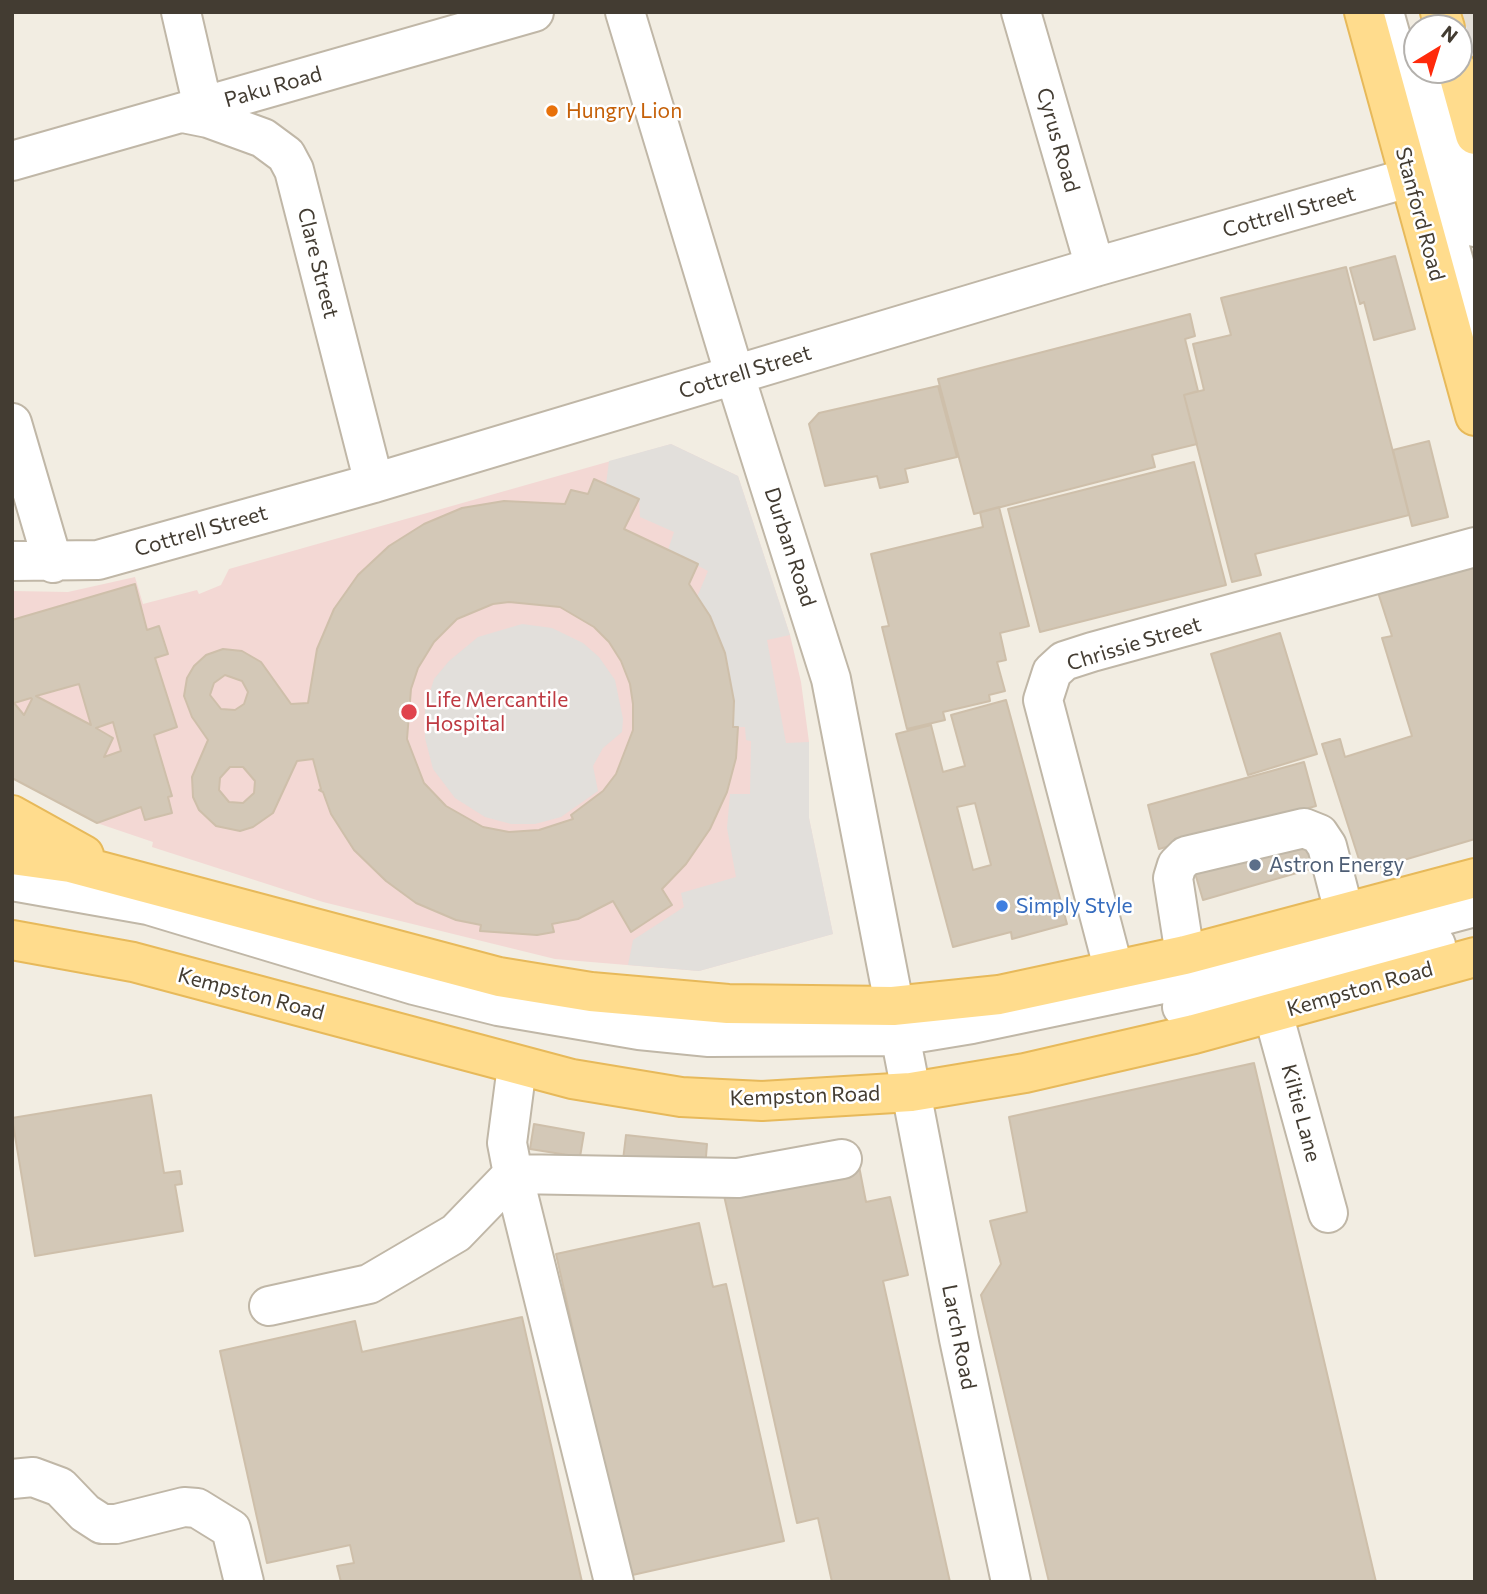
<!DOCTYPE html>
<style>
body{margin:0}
#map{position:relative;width:1487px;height:1594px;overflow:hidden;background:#f2ede2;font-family:Commissioner,sans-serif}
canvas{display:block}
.frame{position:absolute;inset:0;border:14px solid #433c32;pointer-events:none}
.north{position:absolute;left:1403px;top:14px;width:70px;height:70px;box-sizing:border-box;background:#fff;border:2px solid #b4b1ad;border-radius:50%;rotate:38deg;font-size:19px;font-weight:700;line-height:28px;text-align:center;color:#433c32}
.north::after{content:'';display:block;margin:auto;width:24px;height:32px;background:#ff2a0b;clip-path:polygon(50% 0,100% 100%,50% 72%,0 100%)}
</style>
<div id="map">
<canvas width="1487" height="1594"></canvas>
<div class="frame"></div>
<div class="north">N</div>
</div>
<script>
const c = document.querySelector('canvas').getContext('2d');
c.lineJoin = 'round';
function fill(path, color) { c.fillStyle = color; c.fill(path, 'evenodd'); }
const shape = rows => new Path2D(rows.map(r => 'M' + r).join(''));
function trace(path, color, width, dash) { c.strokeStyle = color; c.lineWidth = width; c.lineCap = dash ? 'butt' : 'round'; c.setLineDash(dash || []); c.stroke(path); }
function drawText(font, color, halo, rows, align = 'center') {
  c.font = font + ' Commissioner,sans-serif'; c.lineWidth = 5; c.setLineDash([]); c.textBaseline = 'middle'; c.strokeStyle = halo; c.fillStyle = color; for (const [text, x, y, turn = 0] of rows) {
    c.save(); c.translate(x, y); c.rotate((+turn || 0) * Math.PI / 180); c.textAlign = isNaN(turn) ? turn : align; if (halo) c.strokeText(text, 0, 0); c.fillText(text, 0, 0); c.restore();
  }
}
fill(shape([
 [1462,12,1475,12,1475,57]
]), '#e3ded7');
fill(shape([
 [671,444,738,476,790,635,801,682,809,742,809,818,833,934,699,971,555,959,323,902,152,847,153,842,94,822,12,778,12,591,68,592,135,577,143,604,197,590,199,594,221,585,229,569]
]), '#f3d8d4');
fill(shape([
 [671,444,738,476,790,635,767,640,786,743,809,742,809,818,833,934,699,971,628,965,633,940,684,907,681,893,736,877,727,828,730,794,750,794,751,741,746,740,745,727,733,727,697,597,708,571,668,550,674,532,640,517,639,499,606,484,609,461],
 [522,624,552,628,583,643,599,657,615,680,623,719,622,732,603,748,593,766,598,791,561,817,535,824,511,824,485,817,455,798,433,769,425,738,425,707,429,695,434,679,449,661,478,637]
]), '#e2dfdb');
const building = shape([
 [1395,256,1415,329,1374,340,1364,302,1360,304,1350,268,1395,256],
 [1346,267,1409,515,1255,554,1261,575,1232,582,1184,395,1204,390,1193,344,1231,335,1221,298,1346,267],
 [1190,314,1195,336,1185,339,1198,391,1184,395,1197,444,1152,455,1155,467,974,514,938,379,1190,314],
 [938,386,957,457,905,469,908,482,880,488,877,476,825,486,809,424,819,413,938,386],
 [1429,441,1448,517,1412,526,1393,450,1429,441],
 [1194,462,1226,585,1040,632,1008,509,1194,462],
 [594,479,639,499,624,529,698,564,689,584,710,616,725,653,734,701,733,727,738,727,736,758,727,792,710,829,686,864,662,889,672,905,631,932,613,901,578,919,552,924,554,932,537,935,480,931,481,925,456,920,416,903,386,881,354,850,331,814,323,792,319,790,321,789,313,759,297,761,273,813,253,827,240,831,216,826,199,810,193,797,192,777,208,740,192,717,184,696,187,678,194,666,206,655,223,649,242,651,261,662,291,704,308,703,317,649,334,609,358,575,389,546,424,524,462,508,504,501,565,504,571,490,588,494,594,479],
 [509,602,560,607,594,627,609,642,621,661,630,684,633,704,633,730,616,774,603,791,571,815,573,819,539,830,509,832,483,827,446,806,424,783,407,739,411,689,418,668,434,642,457,619,493,604,509,602],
 [225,675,242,681,248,692,244,704,235,710,221,709,210,695,214,683,225,675],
 [230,767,243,767,255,781,254,793,243,803,229,802,219,790,220,778,230,767],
 [999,507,1029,626,1000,633,1006,660,997,662,1005,691,989,695,990,701,943,712,945,720,907,729,882,627,889,626,871,554,983,527,980,512,999,507],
 [1475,554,1475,839,1363,872,1322,744,1340,739,1345,757,1412,736,1382,638,1392,636,1374,580,1475,554],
 [135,584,147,630,159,626,168,654,155,658,177,727,154,735,172,796,168,797,172,813,145,820,141,807,97,823,12,778,12,620,135,584],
 [79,684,91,725,36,696,79,684],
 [31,698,32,699,24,715,14,703,31,698],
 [113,722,121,751,104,757,113,738,96,728,113,722],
 [1280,633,1317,754,1248,775,1211,654,1280,633],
 [1006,700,1067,924,1012,939,1011,932,953,947,896,734,931,725,943,772,965,766,951,715,1006,700],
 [975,803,991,865,973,870,957,807,975,803],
 [1304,762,1316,806,1159,849,1148,805,1304,762],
 [1304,831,1314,868,1203,900,1192,863,1304,831],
 [1254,1063,1376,1582,1049,1582,981,1295,1001,1264,990,1221,1027,1212,1009,1117,1254,1063],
 [151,1095,164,1173,180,1171,182,1184,175,1185,183,1231,35,1256,12,1118,151,1095],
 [534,1124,584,1133,580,1157,530,1149,534,1124],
 [626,1135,707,1144,705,1169,623,1160,626,1135],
 [858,1161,866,1202,890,1197,908,1275,883,1281,950,1582,832,1582,818,1518,797,1523,723,1191,858,1161],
 [699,1223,713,1287,726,1284,784,1541,628,1576,556,1254,699,1223],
 [522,1317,582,1582,341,1582,337,1566,354,1563,350,1545,267,1563,220,1351,355,1321,362,1352,522,1317]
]);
fill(building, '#d3c8b7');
trace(building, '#cebfaa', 2);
const minor = shape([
 [181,12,203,107],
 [625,12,735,376,831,679,959,1339,1011,1582],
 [1021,12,1095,267],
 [1384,12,1475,337],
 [1428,70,1475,227],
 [183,113,208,118,263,138,286,155,294,170,374,483],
 [12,161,534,12],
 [12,423,53,563],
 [12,561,98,560,374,483,1095,267,1475,159],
 [12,881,148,905,414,985,498,1006,639,1030,709,1037,899,1036,972,1024,1263,963,1475,907],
 [1185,955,1173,878,1177,865,1186,856,1304,828,1319,834,1327,846,1344,912],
 [1114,971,1043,700,1052,672,1064,661,1092,652,1475,547],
 [1182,1007,1287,986,1436,945],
 [1273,1013,1328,1213],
 [269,1306,369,1284,456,1233,513,1174,507,1143,517,1066],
 [12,1479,33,1477,60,1487,85,1513,102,1524,116,1524,184,1507,197,1508,231,1529,244,1582],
 [614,1582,513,1174,738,1178,842,1159]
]);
const major = shape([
 [1364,12,1475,416],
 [1440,12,1445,28],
 [1457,70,1475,135],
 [12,815,84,855],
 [12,855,70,863,499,977,591,992,728,1004,893,1006,999,995,1185,955,1475,878],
 [12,940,133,962,572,1079,681,1097,762,1101,911,1092,1025,1073,1194,1034,1475,957]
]);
trace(minor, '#c0b7a7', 42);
trace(major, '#e7b95a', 42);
trace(minor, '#fff', 38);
trace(major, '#ffdc8d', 38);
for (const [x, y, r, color] of [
 [552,111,7,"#e8710a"],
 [409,712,9,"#e0444e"],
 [1255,865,7,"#5c6f8a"],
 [1002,906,7,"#3f7fe0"]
]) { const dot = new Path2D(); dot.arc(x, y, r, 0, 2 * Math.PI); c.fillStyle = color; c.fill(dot); trace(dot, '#fff', 2.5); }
drawText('21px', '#433c32', '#fff', [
 ["Paku Road",273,87,-16],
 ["Cyrus Road",1058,140,74],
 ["Cottrell Street",1289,212,-16],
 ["Stanford Road",1420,214,75],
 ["Clare Street",318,263,76],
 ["Cottrell Street",745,372,-17],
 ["Cottrell Street",201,531,-16],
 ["Durban Road",790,547,72],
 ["Chrissie Street",1134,644,-17],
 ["Kempston Road",1360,989,-16],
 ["Kempston Road",251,994,15],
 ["Kempston Road",805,1096,-2],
 ["Kiltie Lane",1301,1113,75],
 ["Larch Road",959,1337,79]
]);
drawText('21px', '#c56008', '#fff', [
 ["Hungry Lion",566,111]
], 'left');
drawText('21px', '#be3a42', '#fff', [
 ["Life Mercantile",425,700],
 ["Hospital",425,724]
], 'left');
drawText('21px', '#4e5e75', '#fff', [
 ["Astron Energy",1269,865]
], 'left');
drawText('21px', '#366cbe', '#fff', [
 ["Simply Style",1016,906]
], 'left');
</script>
